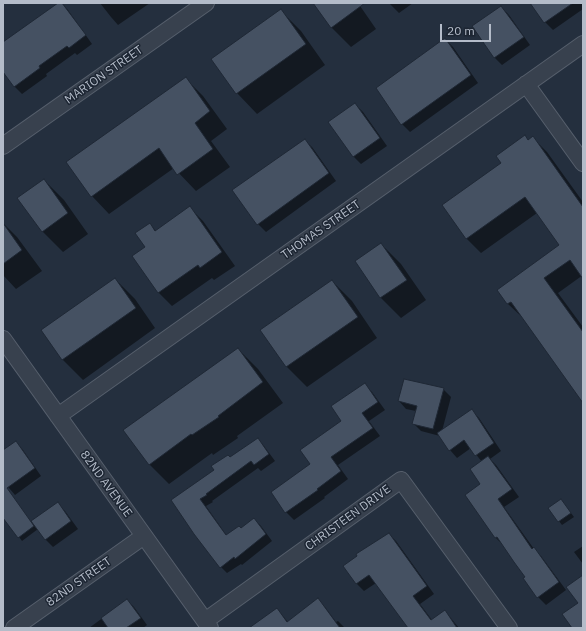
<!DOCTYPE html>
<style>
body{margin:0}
#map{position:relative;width:586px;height:631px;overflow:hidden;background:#242f3e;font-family:"IBM Plex Sans",sans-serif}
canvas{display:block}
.frame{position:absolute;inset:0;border:4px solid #b4bcc9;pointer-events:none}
.scale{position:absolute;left:440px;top:24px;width:51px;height:18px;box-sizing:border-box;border:2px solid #b4bcc9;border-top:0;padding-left:5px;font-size:12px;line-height:14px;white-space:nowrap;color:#b4bcc9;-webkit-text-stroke:3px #1d2633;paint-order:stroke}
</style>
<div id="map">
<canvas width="586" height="631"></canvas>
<div class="frame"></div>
<div class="scale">20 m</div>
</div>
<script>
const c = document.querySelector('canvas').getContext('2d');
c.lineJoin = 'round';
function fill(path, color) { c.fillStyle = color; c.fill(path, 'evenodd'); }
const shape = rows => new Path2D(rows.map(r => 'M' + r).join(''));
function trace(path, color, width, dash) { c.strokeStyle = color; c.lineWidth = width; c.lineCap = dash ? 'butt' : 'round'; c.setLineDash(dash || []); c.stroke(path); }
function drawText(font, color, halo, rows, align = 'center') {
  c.font = font + ' "IBM Plex Sans",sans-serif'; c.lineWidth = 3; c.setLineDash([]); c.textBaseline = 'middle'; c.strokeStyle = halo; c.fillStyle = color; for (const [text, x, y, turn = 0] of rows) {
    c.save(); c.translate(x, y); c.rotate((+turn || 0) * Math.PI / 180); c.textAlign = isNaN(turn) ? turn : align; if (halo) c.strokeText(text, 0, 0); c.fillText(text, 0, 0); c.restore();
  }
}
fill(shape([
 [59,3,62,3,68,10,92,44,77,55,75,53,46,74,47,76,22,94,14,86,3,70,3,43],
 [100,3,150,3,118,25,111,17],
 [314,3,358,3,376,29,351,47,331,27],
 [389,3,413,3,399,13],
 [532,3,583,3,583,9,553,30,545,22],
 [501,7,509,15,530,45,502,65,495,58],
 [281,11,301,31,325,65,257,114,237,93,213,60],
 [445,39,453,47,478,83,410,132,402,124,377,88],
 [185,78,203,96,227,129,211,141,230,167,196,191,174,168,109,214,92,196,68,163],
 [355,104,363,112,387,146,361,164,354,157,330,122],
 [532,137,547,152,583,202,583,275,558,293,583,327,583,402,523,318,508,304,499,290,561,246,537,213,481,253,466,238,502,163],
 [304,140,312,147,336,181,266,232,258,224,234,190],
 [44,180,64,200,88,234,63,252,43,232,19,198],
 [190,208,203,221,235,266,214,280,212,278,172,306,159,293,134,256,147,247,150,224,156,231],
 [3,223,17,237,42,271,16,289,3,275],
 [381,244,401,264,426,300,401,318,381,298,356,261],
 [115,279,135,299,155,328,83,380,63,360,42,331],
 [332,281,352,301,377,338,307,387,287,367,262,331],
 [238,349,258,369,283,403,237,436,238,438,213,455,212,453,169,484,149,464],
 [365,385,372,392,385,410,369,421,380,436,338,465,348,479,324,497,325,498,294,520,286,512,272,493,312,465,343,421],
 [443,389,451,397,442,431,471,410,479,418,501,451,490,459,496,465,519,497,504,507,534,549,541,556,566,590,546,605,538,597,526,577,503,545,496,538,467,495,482,484,482,462,471,448,457,458,450,450,440,436,421,431,413,423,416,411,406,409,399,401],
 [258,439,264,446,275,461,261,471,258,468,212,501,213,502,206,506,227,536,241,529,254,519,261,526,272,541,242,565,241,564,227,573,221,567,173,500],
 [16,442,23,450,41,476,15,495,3,481,3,451],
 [3,493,31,522,58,504,65,511,78,529,53,547,45,539,38,529,22,541,3,515],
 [561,500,574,517,562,525,549,508],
 [389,534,396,541,434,594,420,604,432,620,445,611,459,628,409,628,376,583,364,591,357,584,344,566],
 [583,546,583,564,574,552],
 [127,600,134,607,147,625,143,628,89,628],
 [318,600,325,607,336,622,338,621,345,628,262,628,277,609,288,622]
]), '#0007');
const building = shape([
 [58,3,62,3,86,35,69,48,67,46,39,66,40,68,14,87,3,72,3,42,58,3],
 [313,3,365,3,331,28,313,3],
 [530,3,573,3,544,23,530,3],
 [501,6,524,37,494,58,472,26,501,6],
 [281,9,306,44,236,94,211,59,281,9],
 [445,38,471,75,401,125,376,88,445,38],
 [186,77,210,111,195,123,213,149,177,175,159,148,91,197,66,162,186,77],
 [355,103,380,138,353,157,328,122,355,103],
 [525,135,528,140,533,136,583,207,583,279,570,260,544,278,583,332,583,403,511,302,507,304,497,290,559,245,525,197,466,239,442,205,501,163,496,156,525,135],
 [305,139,329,173,257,225,232,190,305,139],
 [44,179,68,213,42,232,17,198,44,179],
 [190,206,222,252,200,268,198,265,158,293,132,256,145,247,135,233,150,223,155,231,190,206],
 [3,223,22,250,3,264,3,223],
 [381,243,407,280,380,298,355,261,381,243],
 [115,278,136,308,62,360,41,330,115,278],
 [332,280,358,317,286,367,260,330,332,280],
 [238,348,263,382,218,416,219,417,192,435,191,434,149,465,123,430,238,348],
 [404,379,444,388,433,429,412,424,417,406,398,401,404,379],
 [365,383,378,402,362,413,373,428,331,457,341,471,317,489,318,490,285,513,271,492,310,464,300,450,341,421,331,406,365,383],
 [472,409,494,443,475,456,464,440,449,451,437,433,472,409],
 [258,438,269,454,254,465,251,461,206,494,207,495,200,499,226,535,239,526,241,528,254,518,266,534,235,559,234,557,220,568,194,534,171,500,214,470,211,466,228,455,230,457,258,438],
 [16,441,35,468,7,488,34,526,18,538,3,518,3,450,16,441],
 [488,456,512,489,498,499,532,549,534,547,559,582,537,598,523,578,525,577,514,562,497,537,495,538,465,495,480,484,470,469,488,456],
 [561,499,571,513,558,522,548,508,561,499],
 [58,502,71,521,45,540,31,521,58,502],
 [389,533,427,586,413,596,431,620,445,610,457,628,408,628,369,575,356,584,343,566,357,556,356,554,389,533],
 [583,575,583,628,572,628,562,614,578,603,566,587,583,575],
 [318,598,340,628,249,628,277,608,287,622,318,598],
 [127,599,141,618,126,628,108,628,101,618,127,599]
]);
fill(building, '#455162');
trace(building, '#1f2835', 1);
const minor = shape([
 [526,84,583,163],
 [3,146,206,3],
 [3,339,210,628],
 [58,416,583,44],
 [205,621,401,480,509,628],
 [14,628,144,536]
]);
trace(minor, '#565f6c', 18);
trace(minor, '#38414e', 16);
drawText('12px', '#b4bcc9', '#1d2633', [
 ["MARION STREET",104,75,-35],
 ["THOMAS STREET",321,230,-35],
 ["82ND AVENUE",106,484,54],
 ["CHRISTEEN DRIVE",348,518,-36],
 ["82ND STREET",79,582,-35]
]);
</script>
